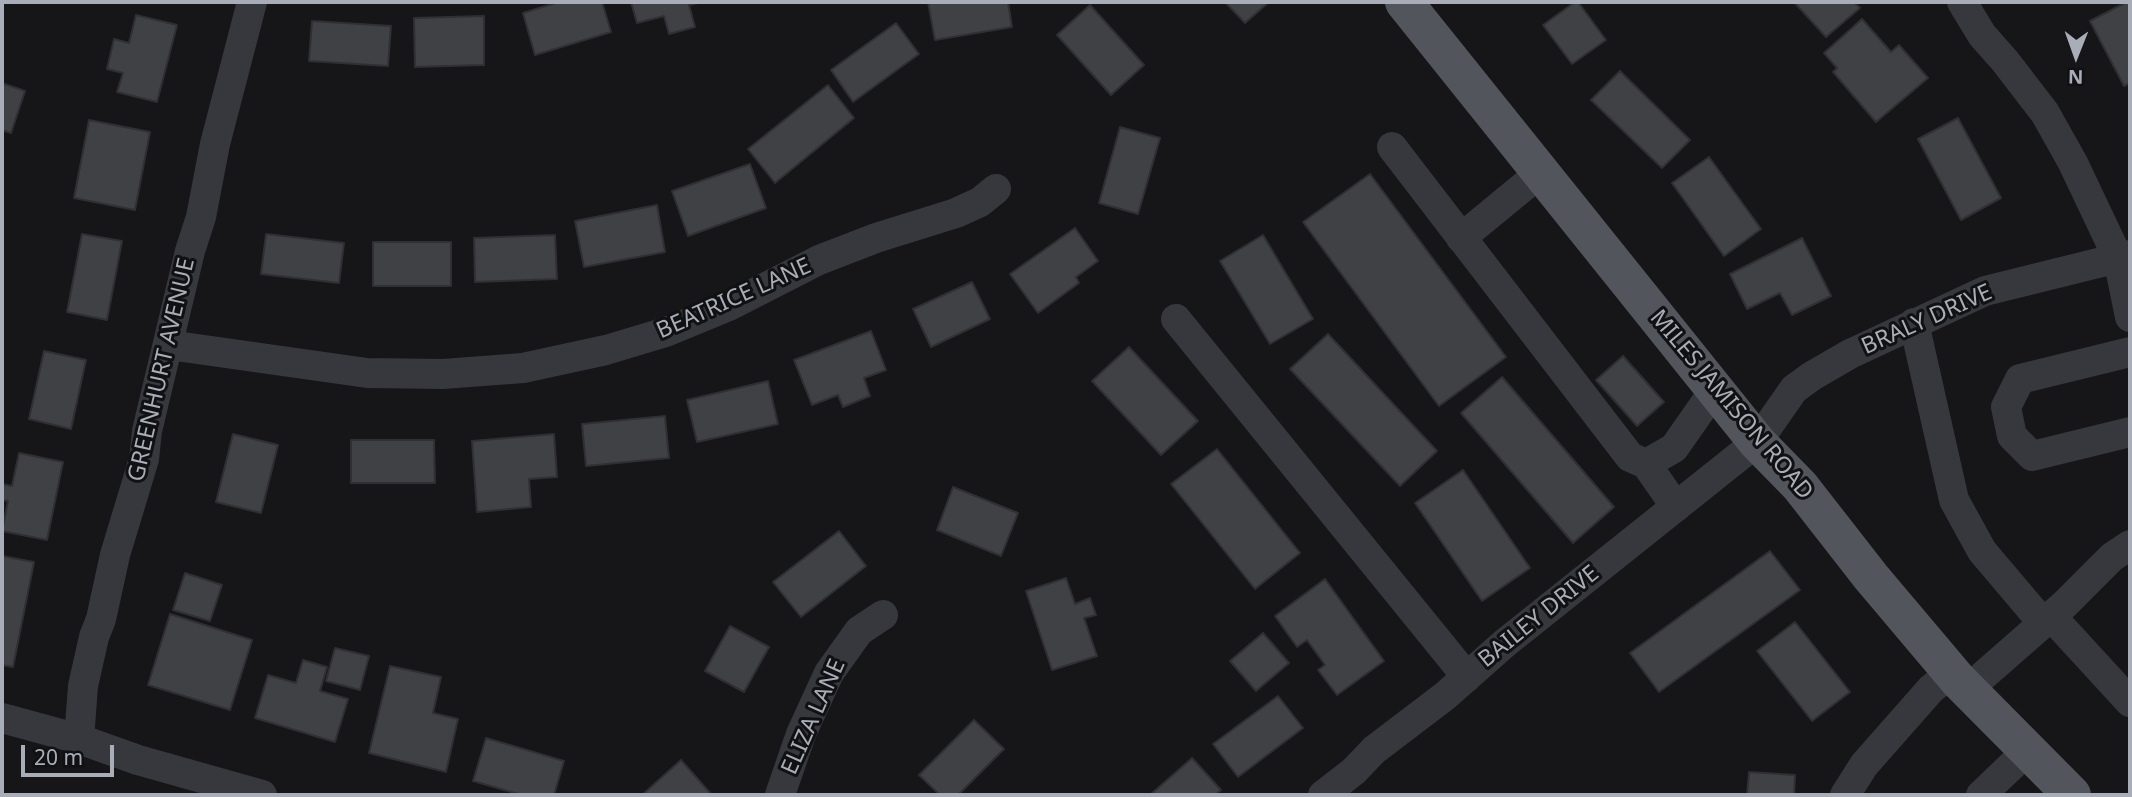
<!DOCTYPE html>
<style>
body{margin:0}
#map{position:relative;width:2132px;height:797px;overflow:hidden;background:#161618;font-family:"Noto Sans",sans-serif}
canvas{display:block}
.frame{position:absolute;inset:0;border:4px solid #a8adb8;pointer-events:none}
.north{position:absolute;left:2041px;top:21px;width:70px;height:70px;-webkit-text-stroke:5px #111113;paint-order:stroke;rotate:181deg;font-size:19px;font-weight:700;line-height:28px;text-align:center;color:#a8adb8}
.north::after{content:'';display:block;margin:auto;width:24px;height:32px;background:#a8adb8;clip-path:polygon(50% 0,100% 100%,50% 72%,0 100%)}
.scale{position:absolute;left:21px;top:745px;width:93px;height:32px;box-sizing:border-box;border:4px solid #a8adb8;border-top:0;padding-left:9px;font-size:21px;line-height:24px;white-space:nowrap;color:#a8adb8;-webkit-text-stroke:5px #111113;paint-order:stroke}
</style>
<div id="map">
<canvas width="2132" height="797"></canvas>
<div class="frame"></div>
<div class="north">N</div>
<div class="scale">20 m</div>
</div>
<script>
const c = document.querySelector('canvas').getContext('2d');
c.lineJoin = 'round';
function fill(path, color) { c.fillStyle = color; c.fill(path, 'evenodd'); }
const shape = rows => new Path2D(rows.map(r => 'M' + r).join(''));
function trace(path, color, width, dash) { c.strokeStyle = color; c.lineWidth = width; c.lineCap = dash ? 'butt' : 'round'; c.setLineDash(dash || []); c.stroke(path); }
function drawText(font, color, halo, rows, align = 'center') {
  c.font = font + ' "Noto Sans",sans-serif'; c.lineWidth = 6; c.setLineDash([]); c.textBaseline = 'middle'; c.strokeStyle = halo; c.fillStyle = color; for (const [text, x, y, turn = 0] of rows) {
    c.save(); c.translate(x, y); c.rotate((+turn || 0) * Math.PI / 180); c.textAlign = isNaN(turn) ? turn : align; if (halo) c.strokeText(text, 0, 0); c.fillText(text, 0, 0); c.restore();
  }
}
const building = shape([
 [559,2,602,2,611,32,535,55,523,13,559,2],
 [631,2,702,2,689,5,695,27,669,34,664,16,637,23,631,2],
 [928,2,1008,2,1012,27,935,40,928,2],
 [1225,2,1269,2,1245,23,1225,2],
 [1575,2,1578,2,1606,40,1572,64,1543,25,1575,2],
 [1794,2,1854,2,1860,8,1826,37,1794,2],
 [2127,2,2130,2,2130,83,2124,86,2090,21,2127,2],
 [1090,5,1144,65,1111,95,1057,35,1090,5],
 [136,15,177,25,157,102,117,92,123,73,107,69,114,39,129,43,136,15],
 [484,16,484,65,415,67,414,18,484,16],
 [1862,19,1891,52,1899,45,1928,78,1876,122,1833,72,1837,68,1824,53,1862,19],
 [312,21,391,26,388,66,309,61,312,21],
 [896,23,919,54,853,102,831,70,896,23],
 [1620,71,1690,140,1662,168,1591,100,1620,71],
 [2,83,25,91,11,133,2,130,2,83],
 [828,85,854,118,775,183,748,149,828,85],
 [1958,118,2001,198,1961,220,1918,139,1958,118],
 [89,120,150,132,135,210,74,198,89,120],
 [1120,127,1160,138,1138,214,1099,203,1120,127],
 [1709,157,1761,229,1724,256,1672,183,1709,157],
 [750,164,766,208,688,236,672,191,750,164],
 [1370,174,1506,357,1439,406,1303,222,1370,174],
 [657,205,665,252,584,267,575,221,657,205],
 [1075,228,1098,261,1076,277,1079,283,1038,313,1010,274,1075,228],
 [82,234,122,241,107,320,67,312,82,234],
 [266,234,344,243,339,283,261,274,266,234],
 [555,235,557,279,475,282,474,238,555,235],
 [1263,235,1313,319,1270,344,1220,261,1263,235],
 [1802,238,1831,296,1792,315,1780,293,1747,309,1730,274,1802,238],
 [373,242,451,242,451,286,373,286,373,242],
 [972,282,990,319,931,347,913,309,972,282],
 [871,331,886,370,864,378,870,396,843,407,838,395,812,405,794,360,871,331],
 [1328,334,1437,451,1400,486,1290,369,1328,334],
 [1129,347,1198,421,1161,455,1092,381,1129,347],
 [44,351,86,360,71,429,29,419,44,351],
 [1623,356,1664,402,1637,426,1596,380,1623,356],
 [1502,377,1614,507,1573,543,1461,413,1502,377],
 [768,381,778,424,697,442,687,400,768,381],
 [665,416,669,458,586,466,582,424,665,416],
 [233,434,278,445,261,513,216,502,233,434],
 [554,434,557,477,529,479,531,507,477,512,472,441,554,434],
 [351,440,434,440,435,483,351,483,351,440],
 [1217,449,1300,553,1255,589,1171,484,1217,449],
 [19,453,63,462,47,540,2,531,8,501,2,500,2,484,12,486,19,453],
 [1463,470,1530,568,1482,601,1415,503,1463,470],
 [953,487,1018,513,1001,556,937,530,953,487],
 [839,531,866,566,801,617,773,582,839,531],
 [1770,551,1800,590,1659,692,1630,653,1770,551],
 [2,556,34,562,13,667,2,665,2,556],
 [185,573,222,585,210,621,173,610,185,573],
 [1066,578,1075,604,1090,598,1096,615,1084,618,1097,656,1052,670,1026,591,1066,578],
 [1325,579,1384,661,1337,695,1318,670,1325,665,1307,640,1297,647,1275,616,1325,579],
 [170,614,252,640,230,710,148,685,170,614],
 [1795,622,1850,692,1812,721,1757,651,1795,622],
 [730,626,769,647,744,692,705,671,730,626],
 [1263,633,1289,663,1256,691,1230,661,1263,633],
 [335,648,369,656,360,690,326,681,335,648],
 [303,660,327,667,320,691,348,699,335,742,255,718,268,675,296,683,303,660],
 [390,666,441,677,433,713,458,719,446,772,369,753,390,666],
 [1278,696,1303,728,1238,777,1213,744,1278,696],
 [974,720,1004,749,958,795,940,795,919,775,974,720],
 [486,738,564,761,554,795,522,795,473,781,486,738],
 [1192,758,1221,790,1215,795,1150,795,1192,758],
 [681,760,711,794,710,795,642,795,681,760],
 [1749,772,1795,775,1794,795,1747,795,1749,772]
]);
fill(building, '#404145');
trace(building, '#303034', 2);
trace(shape([
 [1962,2,1982,35,2005,61,2045,113,2073,163,2118,258,2130,317],
 [1392,147,1630,457,1646,464,1674,448,1716,388],
 [1461,238,1540,173],
 [1176,319,1467,677],
 [1914,323,1954,500,1982,551,2043,623],
 [169,345,367,373,443,374,523,368,606,350,666,332,729,306,819,260,876,238,956,213,980,202,996,189],
 [2130,352,2020,379,2006,407,2012,436,2032,456,2130,432],
 [1646,464,1676,507],
 [2051,616,2130,702],
 [1968,689,2065,604,2112,557,2130,545],
 [2,718,79,739,138,760,262,795],
 [79,739,83,686,94,637,101,619,115,555,144,459,147,431,190,251,201,217,215,144,252,2],
 [780,795,801,734,829,673,859,631,883,615],
 [1323,795,1354,771,1374,750,1445,696,1505,643,1757,442,1794,389,1812,376,1850,354,1985,291,2130,255],
 [1845,795,1864,765,1931,689,1952,672],
 [1981,795,2027,751]
]), '#37383d', 30);
trace(shape([
 [1404,2,1757,442,1800,486,1871,577,1958,680,2072,795]
]), '#53555c', 38);
drawText('23px', '#a8adb8', '#111113', [
 ["BEATRICE LANE",734,299,-24],
 ["BRALY DRIVE",1927,320,-24],
 ["GREENHURT AVENUE",162,370,-77],
 ["MILES JAMISON ROAD",1731,405,50],
 ["BAILEY DRIVE",1539,617,-39],
 ["ELIZA LANE",814,717,-66]
]);
</script>
